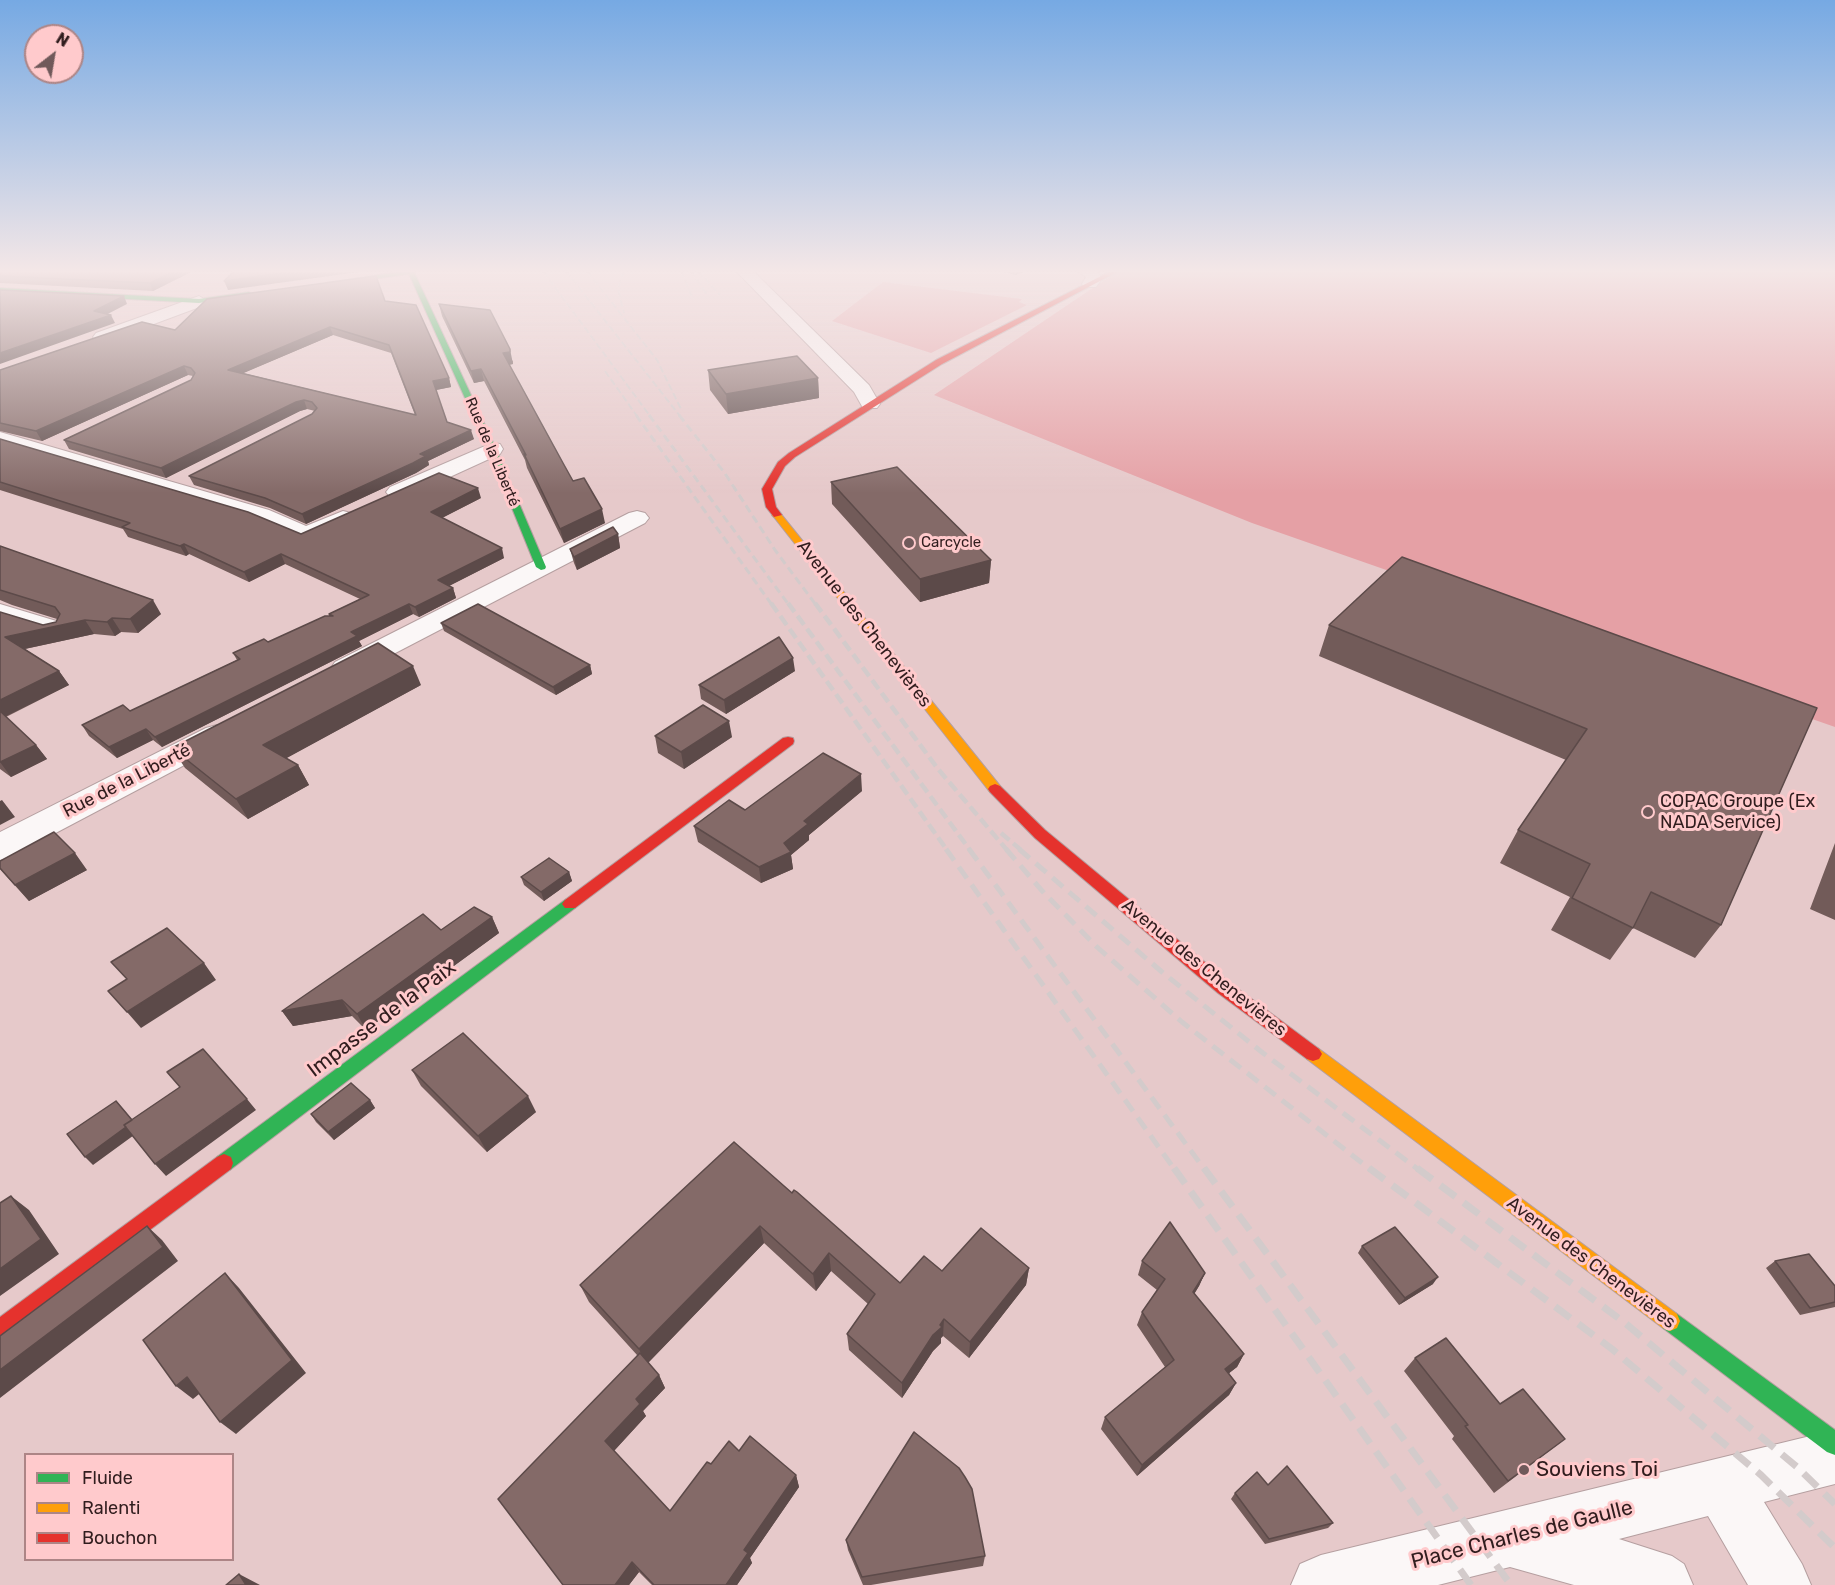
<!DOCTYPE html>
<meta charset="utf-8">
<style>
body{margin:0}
#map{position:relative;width:1835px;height:1585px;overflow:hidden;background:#e6c9ca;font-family:Rubik,sans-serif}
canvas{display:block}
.legend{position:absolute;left:24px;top:1453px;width:210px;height:108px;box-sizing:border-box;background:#ffcacc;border:2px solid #ad8586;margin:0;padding:8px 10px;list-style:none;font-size:18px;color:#311d1e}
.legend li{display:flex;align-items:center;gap:12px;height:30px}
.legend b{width:30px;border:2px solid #ad8586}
.north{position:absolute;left:24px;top:24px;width:60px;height:60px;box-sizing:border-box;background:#ffcacc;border:2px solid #ad8586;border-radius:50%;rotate:31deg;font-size:16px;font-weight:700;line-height:24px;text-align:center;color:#311d1e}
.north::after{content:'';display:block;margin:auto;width:21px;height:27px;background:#70595a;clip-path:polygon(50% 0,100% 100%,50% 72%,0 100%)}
</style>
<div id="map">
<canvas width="1835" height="1585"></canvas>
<ul class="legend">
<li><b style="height:8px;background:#30b455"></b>Fluide</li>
<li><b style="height:8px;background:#ff9f0a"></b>Ralenti</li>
<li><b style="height:8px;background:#e5322d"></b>Bouchon</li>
</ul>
<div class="north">N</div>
</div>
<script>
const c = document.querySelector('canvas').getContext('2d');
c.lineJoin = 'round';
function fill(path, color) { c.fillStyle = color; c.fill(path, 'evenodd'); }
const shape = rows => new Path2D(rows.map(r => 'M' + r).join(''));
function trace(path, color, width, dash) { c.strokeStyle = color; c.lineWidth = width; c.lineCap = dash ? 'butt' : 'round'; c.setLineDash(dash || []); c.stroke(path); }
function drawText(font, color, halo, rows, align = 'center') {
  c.font = font + ' Rubik,sans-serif'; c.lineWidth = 6; c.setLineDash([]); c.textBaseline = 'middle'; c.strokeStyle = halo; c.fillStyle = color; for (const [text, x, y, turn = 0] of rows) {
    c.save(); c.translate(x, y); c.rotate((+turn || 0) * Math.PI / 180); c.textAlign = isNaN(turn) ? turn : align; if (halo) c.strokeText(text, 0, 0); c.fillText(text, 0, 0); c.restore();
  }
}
fill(shape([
 [1118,271,1835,271,1835,727,1252,523,934,395],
 [883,282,1022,299,1019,302,1027,305,931,353,832,321]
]), '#e5a0a5');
const street = shape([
 [736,271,753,271,869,385,880,404,877,408,863,408,854,392,736,271],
 [1077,271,1097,271,1102,279,1096,287,1084,287,1082,284,1086,277,1077,271],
 [199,296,207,301,205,305,108,341,96,341,93,337,96,333,199,296],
 [0,432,269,510,306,526,343,511,351,513,355,518,351,523,306,542,253,520,0,445,0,432],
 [492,443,500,444,503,449,500,454,406,497,398,499,390,497,386,492,390,487,492,443],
 [637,511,645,513,649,518,645,523,355,674,345,677,335,674,331,668,335,662,629,513,637,511],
 [0,604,63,623,67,629,63,635,53,637,0,621,0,604],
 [217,725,228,728,233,735,228,742,12,856,0,860,0,832,206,728,217,725],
 [1835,1430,1835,1484,1764,1502,1802,1564,1811,1585,1748,1585,1708,1516,1619,1539,1672,1556,1684,1564,1693,1585,1574,1585,1510,1567,1438,1585,1291,1585,1300,1564,1321,1555,1835,1430]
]);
const fast = shape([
 [404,271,414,272,496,449,546,567,545,569,541,570,536,567,488,449,409,274,330,285,327,283,404,271],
 [0,288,199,299,249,292,252,294,199,303,0,292,0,288],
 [570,898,575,900,578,904,575,908,231,1169,224,1172,217,1169,215,1163,217,1157,565,900,570,898],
 [1670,1311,1677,1314,1835,1430,1835,1455,1827,1452,1663,1328,1660,1321,1663,1314,1670,1311]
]);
const slow = shape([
 [777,512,780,513,1000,786,1002,789,1000,792,990,792,774,517,772,515,777,512],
 [1313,1047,1319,1049,1677,1314,1680,1321,1677,1328,1670,1331,1663,1328,1307,1059,1304,1054,1307,1049,1313,1047]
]);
const jam = shape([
 [1111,271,1119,271,942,364,795,457,785,466,772,489,776,507,782,515,774,517,766,507,762,489,778,462,789,453,936,360,1111,271],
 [788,737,793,738,794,741,793,744,575,908,565,908,562,904,565,900,783,738,788,737],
 [995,784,1000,786,1045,830,1230,983,1319,1049,1322,1054,1319,1059,1313,1061,1307,1059,1218,993,1035,838,990,792,988,789,990,786,995,784],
 [224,1154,231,1157,233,1163,231,1169,7,1337,0,1340,0,1317,217,1157,224,1154]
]);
trace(street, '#b59fa0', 2);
trace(fast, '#b59fa0', 2);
trace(slow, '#b59fa0', 2);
trace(jam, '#b59fa0', 2);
fill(street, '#fbf7f7');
fill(fast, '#30b455');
fill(slow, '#ff9f0a');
fill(jam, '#e5322d');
trace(shape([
 [543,271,650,416],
 [566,271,680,416],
 [587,271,657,360,682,411],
 [624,271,618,289,624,313],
 [681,271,693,299],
 [691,271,708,296],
 [698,271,720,295],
 [605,371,637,416]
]), '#d3cbcb', 2, [7, 3]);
trace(shape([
 [636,415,772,605],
 [649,415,789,605],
 [679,415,724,472,775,550,816,605]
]), '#d3cbcb', 3, [8, 4.5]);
trace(shape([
 [771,603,947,850],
 [788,603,970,850],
 [815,603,938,769,1007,850],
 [1001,833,1021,850]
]), '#d3cbcb', 4.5, [11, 5]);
trace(shape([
 [946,849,1175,1170],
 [969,849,1205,1170],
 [1006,849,1044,893,1097,947,1182,1022,1371,1170],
 [1019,849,1162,972,1263,1053,1419,1170]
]), '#d3cbcb', 5, [14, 8]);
trace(shape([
 [1174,1168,1471,1585],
 [1204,1168,1511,1585],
 [1369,1168,1612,1349,1761,1475,1835,1548],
 [1417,1168,1625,1323,1797,1467,1835,1504]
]), '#d3cbcb', 7, [19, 10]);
fill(shape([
 [0,271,193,271,153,291,0,283],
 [1000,271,1025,271,1016,275],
 [385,301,449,378,451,387,436,390,447,422,474,439,428,461,429,465,416,473,306,524,270,508,194,485,189,476,312,414,315,411,307,409,300,411,166,478,69,449,64,440,191,380,193,376,188,375,42,441,0,431,0,370,175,330],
 [333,335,391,353,415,415,243,373],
 [439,304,513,361,513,364,509,365,563,463,573,481,605,523,564,543,527,468,525,460,484,381,474,383,442,316],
 [708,370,818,378,819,398,728,414,710,390],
 [0,439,301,534,481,498,442,518,504,558,449,586,453,588,456,598,419,617,413,614,359,641,362,646,162,747,153,740,117,758,89,736,82,725,130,711,237,660,233,653,268,642,329,616,329,614,360,599,285,564,249,582,189,554,186,556,128,537,123,529,0,490],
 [831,482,991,560,989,583,920,602,832,504],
 [618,534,620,548,577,570,574,563,570,549],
 [0,546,161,614,138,633,121,632,115,636,94,634,25,649,59,671,69,685,6,717,36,745,47,759,11,777,0,769,0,612,43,625,56,622,57,619,12,605,0,600],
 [441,623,590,665,592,674,556,695,444,631],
 [1329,625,1817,708,1721,925,1695,958,1633,928,1610,960,1551,930,1570,897,1500,863,1518,830,1566,760,1319,656],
 [795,671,726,714,701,699,699,685],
 [421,685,286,758,298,765,309,785,248,819,185,768,172,748],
 [655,736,732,737,684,769,658,753],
 [862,791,809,835,809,840,791,855,793,869,761,883,698,842,694,826,745,810],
 [1835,843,1835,920,1810,909],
 [0,869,87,870,29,901],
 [569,872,572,881,544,901,524,885,521,877],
 [492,917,499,933,366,1030,352,1016,293,1026,282,1011,441,930],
 [412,1070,536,1112,487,1152,421,1086],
 [370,1100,375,1108,334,1140,316,1122,311,1114],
 [792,1193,900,1283,942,1271,1029,1268,1026,1285,969,1358,943,1336,941,1338,941,1343,933,1351,902,1398,849,1350,847,1334,868,1304,831,1271,816,1291,764,1243,648,1363,659,1375,665,1388,643,1411,646,1416,614,1451,670,1511,711,1464,739,1451,796,1475,799,1487,750,1558,752,1563,737,1585,652,1585,639,1572,629,1585,563,1585,637,1355,589,1302,580,1285],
 [1362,1246,1433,1284,1399,1305,1358,1253],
 [1142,1261,1205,1273,1199,1286,1194,1294,1244,1354,1237,1367,1229,1373,1236,1383,1229,1395,1137,1476,1101,1429,1105,1417,1165,1367,1137,1325,1142,1312,1157,1290,1138,1275],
 [1775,1261,1835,1286,1835,1307,1800,1315,1766,1268],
 [1415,1358,1500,1404,1565,1439,1494,1493,1452,1439,1454,1436,1404,1371],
 [1235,1493,1333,1523,1328,1528,1265,1544,1231,1499],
 [846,1540,985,1556,983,1566,871,1585,863,1585,848,1550]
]), '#725b59');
fill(shape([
 [175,271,193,271,153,291,150,283],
 [297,271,366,271,228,290,224,281],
 [1016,271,1025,271,1016,275],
 [124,296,127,304,98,319,94,311],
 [111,315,115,323,0,364,0,353],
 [330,327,333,335,232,378,228,370],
 [510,349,513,364,506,365,503,353],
 [184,366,188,375,42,441,36,431],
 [481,369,484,381,474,383,471,371],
 [449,378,451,387,436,390,433,381],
 [818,378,819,398,728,414,726,394],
 [304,400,307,409,300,411,166,478,161,468,296,402],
 [471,430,474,439,428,461,429,465,416,473,306,524,302,514,420,454],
 [478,488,481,498,434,522,431,512],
 [602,509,605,523,564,543,560,529],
 [618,534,620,548,577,570,574,557],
 [184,544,189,554,186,556,180,546],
 [502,548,504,558,441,590,438,580],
 [281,554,285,564,249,582,244,572],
 [991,560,989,583,920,602,920,579],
 [453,588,456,598,419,617,415,607],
 [153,600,161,614,138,633,130,619],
 [409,604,413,614,359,641,362,646,162,747,155,737,351,632],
 [112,618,121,632,115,636,107,622],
 [85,620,94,634,15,651,5,637],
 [793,658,795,671,726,714,724,700],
 [590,665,592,674,556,695,553,687],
 [413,666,421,685,274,765,263,745],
 [59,671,69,685,2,718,0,715,0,700],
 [729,721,732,737,684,769,681,752],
 [146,729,153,740,117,758,109,747],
 [36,745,47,759,11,777,0,762],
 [298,765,309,785,248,819,236,799],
 [861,774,862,791,809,835,809,840,791,855,793,869,761,883,759,867,784,843,804,821],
 [2,800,15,817,0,825,0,801],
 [75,853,87,870,29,901,15,885],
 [569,872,572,881,544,901,541,892],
 [492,917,499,933,366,1030,357,1014],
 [204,963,216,980,141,1028,127,1012],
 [342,1000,352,1016,293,1026,282,1011],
 [528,1096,536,1112,487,1152,478,1136],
 [247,1099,256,1110,166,1176,155,1164],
 [370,1100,375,1108,334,1140,328,1132],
 [116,1101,141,1130,93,1165,85,1157],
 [11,1196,29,1210,59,1254,0,1296,0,1269],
 [147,1226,162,1240,178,1261,0,1398,0,1370],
 [760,1226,764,1243,646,1365,639,1349],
 [829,1253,831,1271,816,1291,813,1274],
 [1029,1268,1026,1285,969,1358,970,1342],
 [225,1273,239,1288,306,1373,236,1434,220,1422],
 [1205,1273,1199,1286,1187,1306,1193,1292],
 [1438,1277,1433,1284,1399,1305,1405,1298],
 [944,1319,943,1336,941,1338,941,1343,933,1351,902,1398,902,1383],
 [1244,1354,1237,1367,1219,1381,1225,1369],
 [659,1375,665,1388,643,1411,646,1416,612,1453,605,1441,636,1399],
 [187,1377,204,1390,193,1399,176,1386],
 [1236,1383,1229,1395,1137,1476,1142,1465],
 [796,1475,799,1487,750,1558,752,1563,737,1585,726,1585,744,1550],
 [632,1562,639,1572,629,1585,615,1585],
 [239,1574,260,1585,246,1585]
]), '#5c4a49');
const building = shape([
 [0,271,175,271,150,283,0,276,0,271],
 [234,271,297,271,224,281,234,271],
 [376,276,385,301,416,305,449,378,433,381,447,422,471,430,420,454,426,456,413,463,302,514,265,498,189,476,312,414,317,408,312,402,304,400,296,402,161,468,64,440,191,380,195,373,191,368,184,366,36,431,0,423,0,370,142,322,175,330,207,299,376,276],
 [330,327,389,345,416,415,228,370,330,327],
 [0,290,124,296,94,311,111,315,0,353,0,290],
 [439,304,490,310,510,349,510,352,503,353,563,463,573,481,584,478,602,509,560,529,524,454,526,455,481,369,471,371,439,304],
 [797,356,818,378,726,394,708,370,797,356],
 [0,439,248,512,301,534,439,473,478,488,431,512,502,548,438,580,453,588,415,607,409,604,351,632,357,636,155,737,146,729,109,747,82,725,123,705,130,711,240,659,233,653,264,639,268,642,325,616,333,616,329,614,369,595,281,554,244,572,184,544,180,546,122,527,130,523,0,482,0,439],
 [897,467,991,560,920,579,831,482,897,467],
 [613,527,618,534,574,557,570,549,613,527],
 [0,546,153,600,130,619,112,618,107,622,85,620,5,637,59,671,0,700,0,612,43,625,56,622,60,614,55,607,0,590,0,546],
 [1402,557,1817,708,1721,925,1651,892,1633,928,1572,898,1590,864,1518,830,1587,729,1329,625,1402,557],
 [478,604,590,665,553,687,441,623,478,604],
 [779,637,793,658,724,700,699,685,779,637],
 [378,643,413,666,263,745,298,765,236,799,172,748,378,643],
 [703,705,729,721,681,752,655,736,703,705],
 [0,711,36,745,0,762,0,711],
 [823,753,861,774,804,821,808,824,784,843,791,852,759,867,694,826,729,800,745,810,823,753],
 [54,832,75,853,15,885,0,868,0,861,54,832],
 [549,858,569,872,541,892,521,877,549,858],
 [474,907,492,917,357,1014,342,1000,282,1011,423,914,441,930,474,907],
 [167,928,204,963,127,1012,108,991,127,979,111,962,167,928],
 [463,1033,528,1096,478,1136,412,1070,463,1033],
 [203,1049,247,1099,155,1164,124,1125,180,1087,167,1072,203,1049],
 [351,1083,370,1100,328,1132,311,1114,351,1083],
 [116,1101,132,1120,124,1125,126,1127,85,1157,67,1134,116,1101],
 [734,1142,792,1193,794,1190,797,1192,900,1283,924,1256,942,1271,981,1228,1029,1268,970,1342,944,1319,940,1325,942,1327,933,1335,902,1383,847,1334,875,1294,829,1253,813,1274,760,1226,639,1349,580,1285,734,1142],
 [11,1196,41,1239,0,1269,0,1203,11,1196],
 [1170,1222,1205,1273,1193,1292,1244,1354,1225,1369,1236,1383,1142,1465,1105,1417,1174,1360,1142,1312,1165,1279,1142,1261,1170,1222],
 [147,1226,163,1247,0,1370,0,1336,147,1226],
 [1395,1227,1438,1277,1405,1298,1362,1246,1395,1227],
 [1809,1254,1835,1286,1835,1302,1810,1308,1775,1261,1809,1254],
 [225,1273,292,1360,220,1422,187,1377,176,1386,143,1340,225,1273],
 [1446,1338,1500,1404,1523,1389,1565,1439,1508,1481,1465,1426,1468,1425,1415,1358,1446,1338],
 [640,1353,659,1375,636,1399,640,1404,605,1441,670,1511,707,1462,711,1464,729,1441,739,1451,750,1436,796,1475,744,1550,748,1553,726,1585,654,1585,632,1562,615,1585,563,1585,498,1499,640,1353],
 [914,1432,959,1468,965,1477,972,1489,985,1556,862,1577,846,1540,914,1432],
 [1287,1466,1333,1523,1269,1539,1235,1493,1257,1472,1268,1485,1287,1466],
 [239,1574,246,1585,226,1585,239,1574]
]);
fill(building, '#846a68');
trace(building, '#5c4a49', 1.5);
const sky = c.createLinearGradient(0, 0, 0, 493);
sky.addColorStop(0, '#76a9e3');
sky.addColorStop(0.55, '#f4e7e7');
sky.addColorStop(1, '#f4e7e700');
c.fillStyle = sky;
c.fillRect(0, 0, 1835, 493);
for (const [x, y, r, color] of [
 [909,543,6,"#70595a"],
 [1648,812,6,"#70595a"],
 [1524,1470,6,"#70595a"]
]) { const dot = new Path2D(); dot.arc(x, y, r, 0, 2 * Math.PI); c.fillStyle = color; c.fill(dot); trace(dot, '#ffcacc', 2); }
drawText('15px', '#311d1e', '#ffcacc', [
 ["Rue de la Liberté",492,452,67]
]);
drawText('15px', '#311d1e', '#ffcacc', [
 ["Carcycle",921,543]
], 'left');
drawText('18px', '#311d1e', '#ffcacc', [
 ["Avenue des Chenevières",864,624,52],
 ["Rue de la Liberté",127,781,-27],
 ["Avenue des Chenevières",1204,968,39],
 ["Avenue des Chenevières",1591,1263,37]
]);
drawText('18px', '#311d1e', '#ffcacc', [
 ["COPAC Groupe (Ex",1660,802],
 ["NADA Service)",1660,823]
], 'left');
drawText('21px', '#311d1e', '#ffcacc', [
 ["Impasse de la Paix",382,1019,-37],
 ["Place Charles de Gaulle",1522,1535,-14]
]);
drawText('21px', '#311d1e', '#ffcacc', [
 ["Souviens Toi",1536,1470]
], 'left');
</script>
